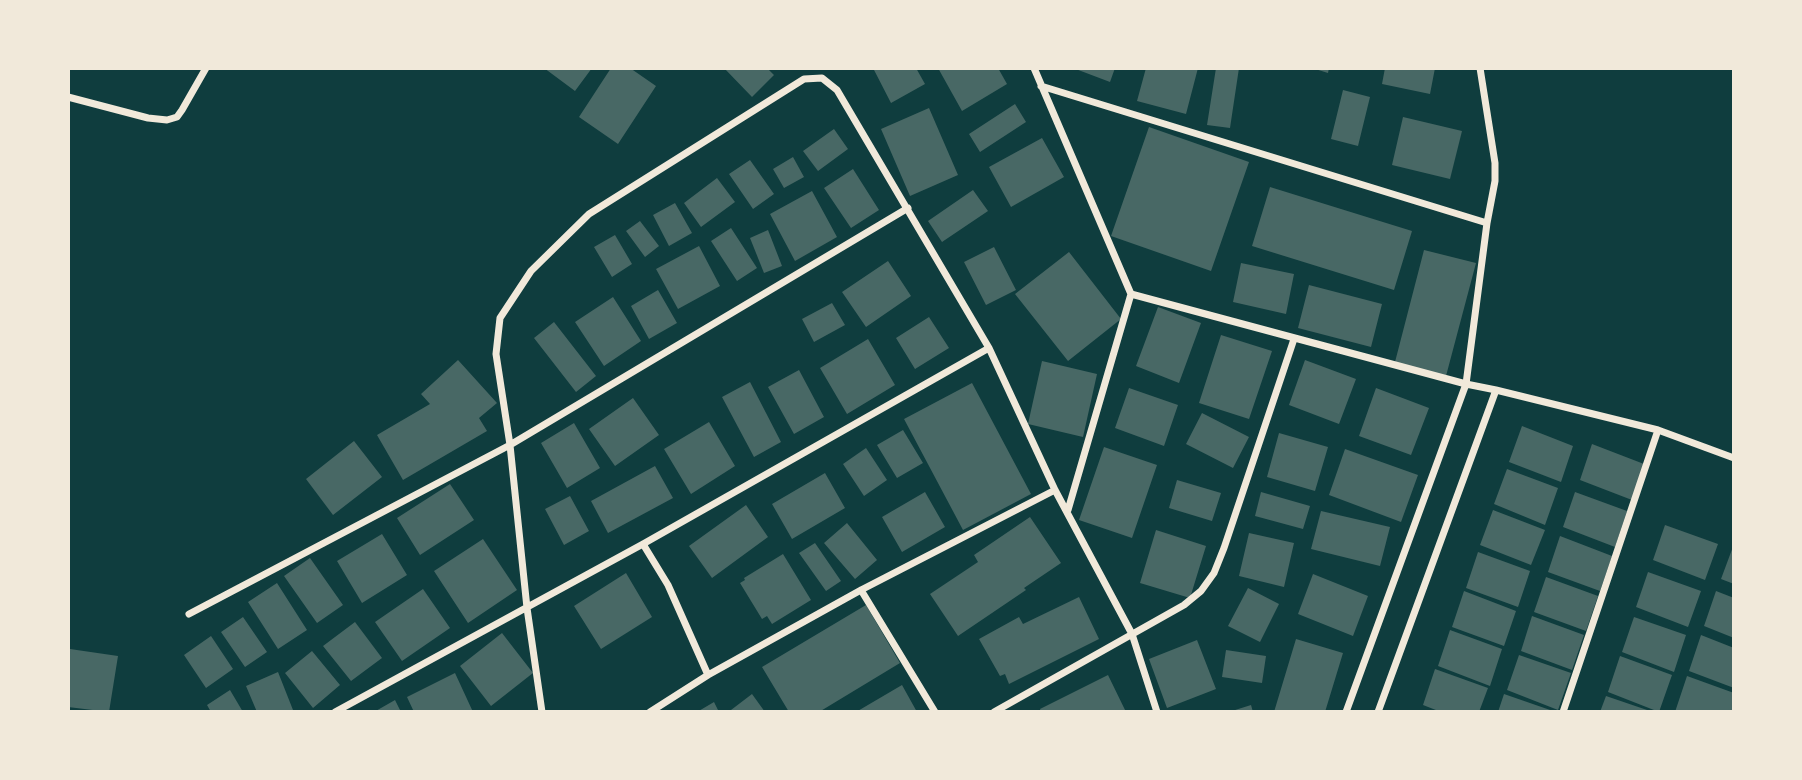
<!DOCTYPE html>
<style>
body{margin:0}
#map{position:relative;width:1802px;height:780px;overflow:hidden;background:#0f3d3e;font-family:"PT Sans",sans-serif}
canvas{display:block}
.frame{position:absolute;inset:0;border:70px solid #f1e9da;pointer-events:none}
</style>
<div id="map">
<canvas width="1802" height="780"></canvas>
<div class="frame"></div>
</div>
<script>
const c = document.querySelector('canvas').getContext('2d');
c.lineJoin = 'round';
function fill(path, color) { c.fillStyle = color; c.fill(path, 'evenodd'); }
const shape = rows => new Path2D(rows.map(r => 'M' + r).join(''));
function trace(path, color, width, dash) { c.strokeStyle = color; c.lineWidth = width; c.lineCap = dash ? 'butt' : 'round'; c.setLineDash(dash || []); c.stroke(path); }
fill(shape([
 [544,68,592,68,575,91],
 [611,68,630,68,656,86,618,144,579,117],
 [724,68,767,68,774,75,752,97],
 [873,68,916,68,925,84,891,103],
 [938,68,998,68,1007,84,962,111],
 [1073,68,1115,68,1110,82],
 [1146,68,1198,68,1186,114,1137,101],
 [1216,68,1239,68,1230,128,1207,125],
 [1312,68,1329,68,1328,73],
 [1385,68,1435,68,1430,94,1382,84],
 [1343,90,1370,97,1358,146,1331,139],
 [1015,104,1026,122,980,152,969,134],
 [929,108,958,175,910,196,881,129],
 [1403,117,1462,131,1450,179,1392,165],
 [1149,127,1249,162,1211,271,1111,236],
 [834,129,848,149,818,171,803,151],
 [1042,138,1064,177,1011,207,989,167],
 [793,157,804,177,784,188,773,169],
 [750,160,774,194,753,209,729,174],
 [853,169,879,210,851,228,824,188],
 [717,178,735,202,701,227,684,203],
 [1270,187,1412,231,1394,290,1252,246],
 [973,190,988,211,942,242,928,221],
 [812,191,837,237,795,261,770,214],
 [675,203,692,233,669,246,653,215],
 [640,221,659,246,645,257,626,231],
 [731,228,757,268,737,281,711,241],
 [768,230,782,266,764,273,750,238],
 [615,235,632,264,612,277,594,247],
 [699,246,720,286,678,309,656,269],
 [994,247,1016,290,986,305,964,262],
 [1424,250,1476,263,1446,376,1395,362],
 [1069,252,1121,319,1068,361,1015,294],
 [888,261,911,296,866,327,842,292],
 [1241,263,1294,274,1286,314,1233,302],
 [1309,285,1382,304,1371,347,1298,328],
 [658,290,677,323,649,339,631,306],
 [613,297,641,341,604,366,575,322],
 [832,303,845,325,814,342,802,319],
 [1158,307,1201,323,1179,383,1136,366],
 [929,317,949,348,915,369,896,338],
 [554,322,596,376,576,392,534,338],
 [1221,335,1272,351,1249,419,1199,403],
 [868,339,895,385,847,414,820,368],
 [458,360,497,403,479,418,487,431,403,480,377,435,430,404,421,394],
 [1305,360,1356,379,1339,424,1289,405],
 [1042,361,1097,374,1083,437,1028,424],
 [799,370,824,417,794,434,768,387],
 [750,382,781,442,754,457,722,397],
 [972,383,1031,494,963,530,904,419],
 [1129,388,1178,405,1164,446,1115,428],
 [1376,388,1429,408,1411,455,1359,436],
 [633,398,659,435,615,466,589,429],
 [1202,413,1249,437,1233,468,1186,444],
 [709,422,735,466,691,494,664,449],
 [574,423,600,468,567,488,541,443],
 [1522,426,1573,446,1561,482,1509,462],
 [903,430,923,463,897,478,877,445],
 [1279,433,1328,447,1315,491,1267,477],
 [354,441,382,477,333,515,306,479],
 [1592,444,1644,464,1632,500,1580,480],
 [1104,447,1157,465,1132,538,1079,520],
 [866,448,887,480,864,496,843,464],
 [1345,449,1418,475,1401,522,1329,495],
 [655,466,673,498,608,533,591,501],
 [1507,469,1558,488,1545,525,1494,504],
 [825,473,845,508,792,539,772,504],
 [1177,480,1221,493,1212,521,1169,508],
 [450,484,474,520,420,555,397,518],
 [925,492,945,527,902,552,882,517],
 [1261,492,1310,506,1303,529,1255,516],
 [1575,492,1627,511,1615,547,1563,527],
 [570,496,589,531,564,545,545,509],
 [746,505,768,537,712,578,689,546],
 [1493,510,1545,530,1531,565,1480,545],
 [1321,511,1390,527,1380,566,1311,549],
 [1030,517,1061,563,1024,588,1026,590,958,636,930,594,978,562,974,555],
 [847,523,877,560,855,579,824,543],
 [1665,525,1718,544,1705,580,1653,560],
 [1156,530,1206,546,1190,598,1140,583],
 [1249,533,1294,543,1284,587,1239,576],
 [382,534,407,575,362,603,337,561],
 [1560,536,1612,556,1600,591,1548,572],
 [483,539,517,590,468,623,434,571],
 [815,543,841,581,826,591,799,553],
 [1734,544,1734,584,1721,579],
 [1478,552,1530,571,1518,607,1466,588],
 [783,554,811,600,772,624,767,616,762,619,740,583,745,580,744,578],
 [310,558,343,605,317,623,284,576],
 [1648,572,1701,591,1688,627,1636,607],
 [626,573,652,617,601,649,574,606],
 [1313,574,1368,596,1353,636,1298,614],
 [1546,577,1598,596,1586,631,1534,612],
 [277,583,307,630,278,649,248,602],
 [1248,588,1279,604,1260,642,1228,626],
 [423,589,450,628,402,661,375,622],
 [1464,591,1516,611,1504,646,1452,627],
 [1716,591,1734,598,1734,638,1704,626],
 [1079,597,1099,639,1009,684,1005,674,1000,676,979,639,1019,617,1023,624],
 [866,605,900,663,819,712,789,712,762,667],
 [1532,616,1584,635,1572,670,1521,651],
 [243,617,267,652,245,667,221,632],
 [1634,617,1686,635,1674,672,1622,652],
 [355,622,382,658,351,681,323,646],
 [1450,630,1502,649,1490,686,1438,666],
 [502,633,533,673,491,706,460,666],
 [1701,635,1734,648,1734,688,1689,671],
 [211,636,233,669,206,688,184,655],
 [1296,639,1343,653,1325,712,1274,712],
 [1197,640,1216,689,1167,708,1149,659],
 [70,649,118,656,109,712,68,707],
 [1226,650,1266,656,1262,683,1222,677],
 [312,651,340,685,313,708,285,673],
 [1519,655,1571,673,1558,710,1507,690],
 [1620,656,1672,675,1659,712,1608,692],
 [1435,669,1488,688,1479,712,1441,712,1423,705],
 [278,672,293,710,257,712,246,686],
 [455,673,473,712,414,712,407,697],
 [1108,675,1126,712,1041,712,1040,709],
 [1687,676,1734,693,1733,712,1675,712],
 [902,685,917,712,856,712],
 [230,690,243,712,211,712,207,705],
 [752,694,765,712,732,712,731,710],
 [1504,694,1553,711,1553,712,1498,712],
 [1606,696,1650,711,1649,712,1600,712],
 [395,700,401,712,374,712],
 [714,702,719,712,697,712],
 [1251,705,1253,712,1232,712,1232,711]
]), '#486865');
trace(shape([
 [1034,68,1131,294],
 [1480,68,1495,163,1495,181,1487,223,1466,384,1496,390,1658,430,1734,458],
 [1041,86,1487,223],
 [68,97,148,118,167,120,177,117,182,110,206,68],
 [1068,510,1131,294,1466,384,1346,712],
 [643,544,668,585,708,675],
 [861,590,935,712],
 [189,614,510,445,908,208],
 [335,712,643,544,989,348],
 [542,712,527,608,510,445,496,354,500,318,531,271,589,214,804,79,822,78,837,90,989,348,1055,490,1132,634,1157,712],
 [650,712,708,675,861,590,1055,490],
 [994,712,1184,605,1201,591,1214,573,1224,548,1294,339],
 [1378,712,1496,390],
 [1563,712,1658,430]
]), '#f1e9da', 7);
</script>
